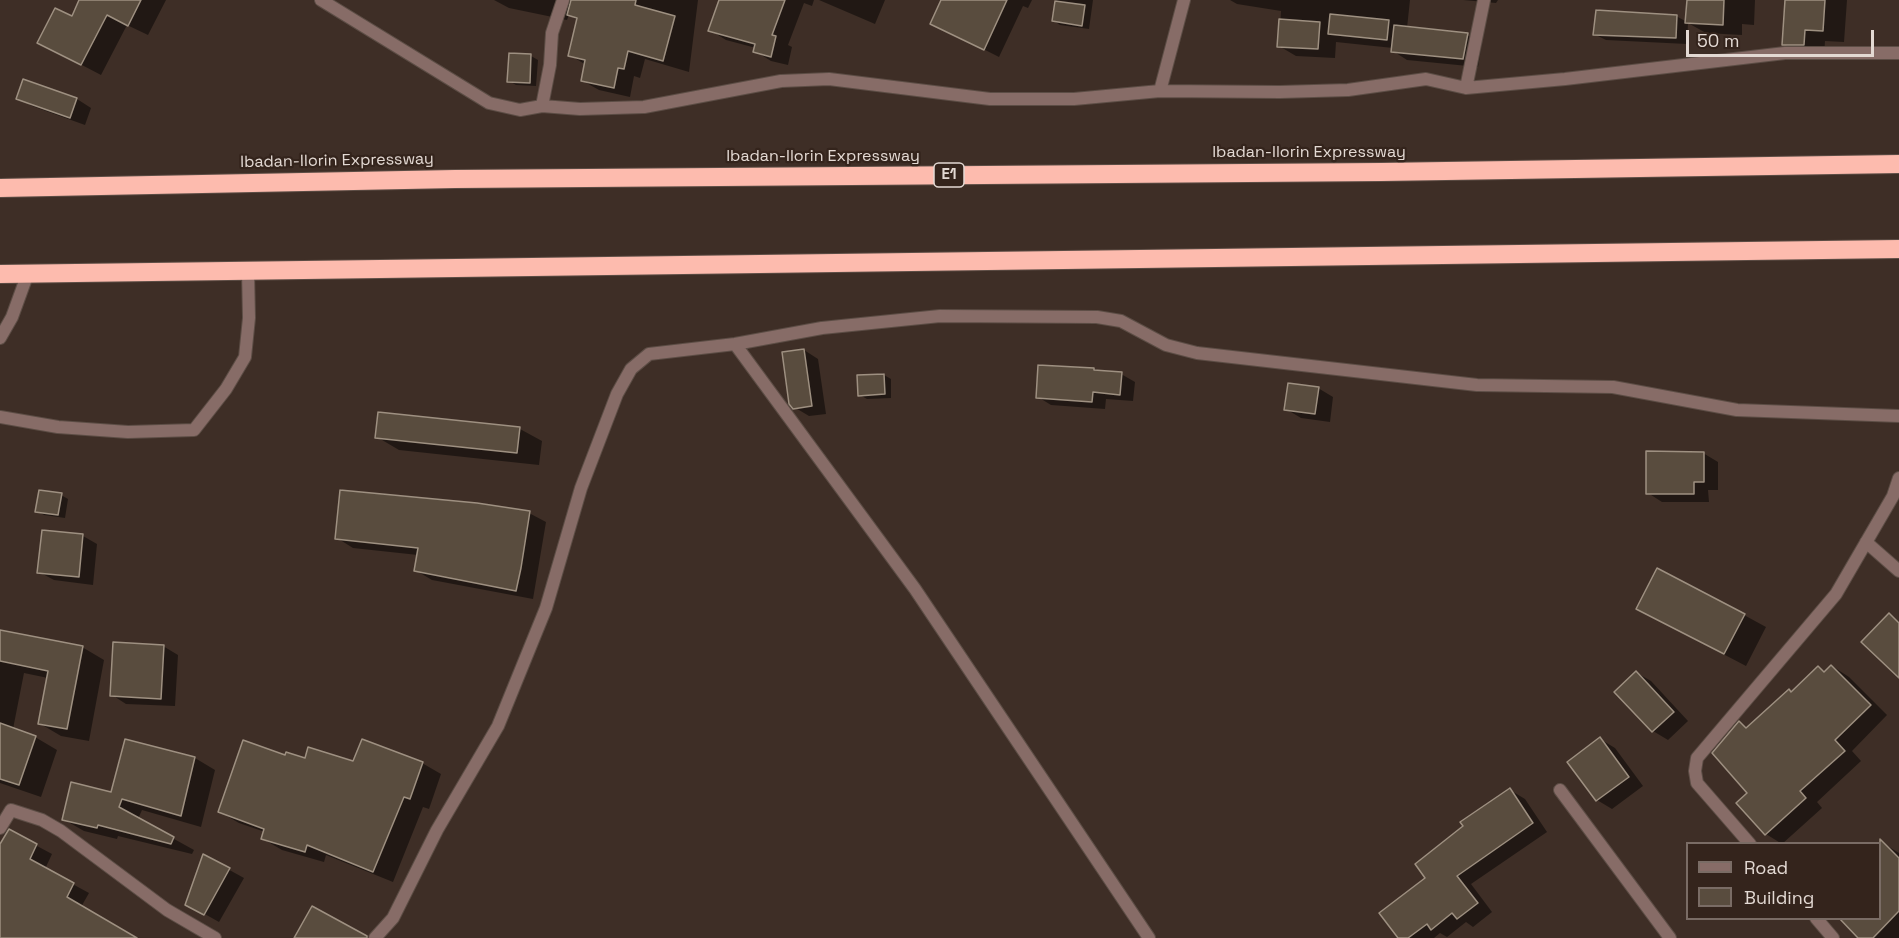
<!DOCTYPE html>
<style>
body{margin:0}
#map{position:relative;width:1899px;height:938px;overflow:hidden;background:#3e2e26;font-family:"Space Grotesk",sans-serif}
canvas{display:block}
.legend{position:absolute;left:1686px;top:842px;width:195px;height:78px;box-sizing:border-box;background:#34241c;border:2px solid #7a6c65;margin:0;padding:8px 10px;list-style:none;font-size:18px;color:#e3d9d3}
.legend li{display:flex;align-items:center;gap:12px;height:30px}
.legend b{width:30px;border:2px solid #7a6c65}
.scale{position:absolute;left:1686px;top:30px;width:188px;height:27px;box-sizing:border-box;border:3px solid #e3d9d3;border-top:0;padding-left:8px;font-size:18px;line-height:21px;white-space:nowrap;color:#e3d9d3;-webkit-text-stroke:4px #34241c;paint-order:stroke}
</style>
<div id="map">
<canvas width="1899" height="938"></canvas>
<ul class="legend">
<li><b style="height:8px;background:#876c67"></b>Road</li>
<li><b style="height:16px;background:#594c3e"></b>Building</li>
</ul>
<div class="scale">50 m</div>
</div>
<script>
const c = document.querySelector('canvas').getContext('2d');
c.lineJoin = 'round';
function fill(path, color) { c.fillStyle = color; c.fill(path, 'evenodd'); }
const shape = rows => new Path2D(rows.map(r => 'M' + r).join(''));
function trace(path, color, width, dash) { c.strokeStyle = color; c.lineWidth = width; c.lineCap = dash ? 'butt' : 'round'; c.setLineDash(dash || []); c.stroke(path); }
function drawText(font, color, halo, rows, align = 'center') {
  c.font = font + ' "Space Grotesk",sans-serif'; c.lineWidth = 4.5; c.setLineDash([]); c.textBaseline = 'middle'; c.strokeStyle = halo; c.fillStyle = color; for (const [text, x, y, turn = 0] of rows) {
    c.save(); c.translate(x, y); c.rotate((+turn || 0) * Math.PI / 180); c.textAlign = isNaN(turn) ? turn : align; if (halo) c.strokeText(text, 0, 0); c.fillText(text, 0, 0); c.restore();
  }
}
fill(shape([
 [82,0,166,0,148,35,127,25,101,75,59,53],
 [494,0,698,0,689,72,645,59,640,78,634,76,630,97,599,90,583,81,586,65,570,55,578,20,569,15,567,20,509,8],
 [721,0,814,0,812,6,804,3,788,45,792,47,788,65,771,61,755,51,756,48,726,40,710,30],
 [819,0,885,0,875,24],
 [943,0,1032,0,1028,8,1023,6,999,57,932,23],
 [1057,0,1093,0,1089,29,1060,25,1054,21],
 [1230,0,1410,0,1407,28,1467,35,1482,43,1478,67,1407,60,1393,51,1393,48,1336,42,1335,58,1296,56,1279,46,1281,11,1237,4],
 [1463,0,1498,0,1496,3],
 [1688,0,1755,0,1754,25,1742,24,1742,35,1706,33,1688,23,1687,44,1606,40,1594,34,1676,16,1687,22],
 [1787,0,1847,0,1844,42,1825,41,1824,56,1804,56,1784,44],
 [510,55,531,56,538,60,536,86,516,85,509,81],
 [24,80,77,99,91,108,85,125,32,106,18,98],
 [804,350,818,359,826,414,809,416,794,407],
 [1094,370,1121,374,1135,382,1133,401,1106,399,1105,409,1051,405,1038,397],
 [884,375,891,379,891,398,867,399,860,395],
 [1318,388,1333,397,1330,422,1301,418,1286,409],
 [379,413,520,429,542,441,539,465,399,450,377,437],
 [1703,453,1718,462,1718,490,1708,490,1709,502,1662,502,1648,493],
 [61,495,68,499,65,518,44,515,37,511],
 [529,513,546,522,533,599,432,580,415,570,418,555,353,548,337,538],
 [83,536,97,544,93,585,54,580,39,572],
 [1744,615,1766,627,1746,666,1660,621],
 [0,631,82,647,104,660,89,741,61,736,39,723,48,678,24,673,13,729,35,737,57,750,41,797,0,783],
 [163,646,178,655,175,706,126,704,112,695],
 [1832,666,1849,677,1887,715,1852,751,1861,761,1817,802,1822,808,1782,844,1766,834,1749,793,1740,723,1748,728,1792,693,1818,668,1826,672],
 [1637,673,1651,681,1688,721,1668,740,1653,731],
 [1600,739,1615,748,1643,786,1612,809,1597,800,1569,762],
 [126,741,195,758,215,770,201,827,142,810,138,819,194,850,192,854,118,836,117,839,84,831,63,819,112,794],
 [286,757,354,763,422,763,441,774,429,809,423,807,393,882,326,855,324,862,282,850,263,839,265,832,239,823,220,812],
 [1510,790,1525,799,1547,832,1471,884,1492,912,1473,927,1466,922,1447,937,1440,933,1434,938,1400,938,1427,878,1465,827],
 [9,831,52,854,45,869,89,893,81,907,134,938,0,938,0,849],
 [1881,842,1899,853,1899,938,1861,938,1880,918,1880,844],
 [204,856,244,878,219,922,187,904]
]), '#0007');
const building = shape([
 [79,0,141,0,128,26,107,15,81,65,37,43,55,8,72,16,79,0],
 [571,0,636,0,635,5,675,16,663,61,628,51,624,69,618,68,614,88,581,81,585,60,568,56,577,18,567,15,571,0],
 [719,0,785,0,772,35,776,36,771,57,753,52,755,44,708,31,719,0],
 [941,0,1007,0,984,50,930,24,941,0],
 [1687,0,1724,0,1723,25,1685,23,1687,0],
 [1785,0,1825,0,1823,31,1805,30,1804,45,1782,45,1785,0],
 [1055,1,1085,5,1082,26,1052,21,1055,1],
 [1596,10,1677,15,1676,38,1593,35,1596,10],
 [1330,14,1389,20,1387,40,1328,34,1330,14],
 [1279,19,1320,22,1318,49,1277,47,1279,19],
 [1394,25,1468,33,1463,59,1391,52,1394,25],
 [509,53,531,54,530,83,507,82,509,53],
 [23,79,77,98,70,118,16,99,23,79],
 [804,349,812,406,793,409,789,404,782,352,804,349],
 [1038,365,1094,368,1094,370,1122,372,1120,395,1093,392,1092,402,1036,398,1038,365],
 [884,374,885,394,858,396,857,375,884,374],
 [1288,383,1319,387,1315,414,1284,410,1288,383],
 [378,412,520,427,517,453,375,438,378,412],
 [1646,451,1704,452,1704,482,1694,482,1694,494,1646,494,1646,451],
 [39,490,62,493,58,515,35,512,39,490],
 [340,490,477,503,530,511,521,568,516,591,414,571,418,548,335,539,340,490],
 [42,530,83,534,79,577,37,573,42,530],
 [1657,568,1745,614,1724,654,1636,609,1657,568],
 [1889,613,1899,623,1899,678,1861,642,1889,613],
 [0,630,83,646,67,729,38,724,48,671,0,661,0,630],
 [113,642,164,645,161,699,110,696,113,642],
 [1831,665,1871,705,1835,740,1845,751,1800,791,1806,798,1765,835,1736,803,1747,793,1712,753,1739,721,1746,728,1789,689,1791,692,1818,666,1824,672,1831,665],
 [1636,671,1674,712,1652,732,1614,692,1636,671],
 [0,723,36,736,19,785,0,779,0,723],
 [1600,737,1629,777,1596,801,1567,762,1600,737],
 [125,739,195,757,181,816,122,799,119,807,174,837,171,844,98,825,97,828,62,820,71,782,111,792,125,739],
 [362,739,423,762,410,799,404,797,373,872,307,845,305,852,261,839,264,829,218,812,243,740,285,755,286,752,305,758,308,747,353,761,362,739],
 [1510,788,1533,823,1457,876,1478,903,1457,919,1452,913,1431,930,1427,924,1408,938,1398,938,1379,913,1425,878,1415,864,1463,826,1460,822,1510,788],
 [9,829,37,844,30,859,74,883,67,897,137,938,0,938,0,844,9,829],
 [1880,839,1899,858,1899,911,1873,938,1858,938,1839,918,1880,918,1880,839],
 [203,854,230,868,204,915,185,905,203,854],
 [312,906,367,936,367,938,294,938,312,906]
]);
fill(building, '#594c3e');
trace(building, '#9e9081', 1.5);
const street = shape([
 [321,0,489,103,520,110,542,106,580,109,644,107,781,81,829,79,990,99,1074,99,1160,91,1280,92,1348,90,1426,79,1466,88,1565,79,1785,53,1899,53],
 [1466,88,1484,0],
 [1160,91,1184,0],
 [542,106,550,65,552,33,563,0],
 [0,338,12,317,28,273],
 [735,344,915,589,1149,938],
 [0,417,58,427,128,432,194,430,226,389,245,357,249,318,248,271],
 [1866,542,1899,571],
 [1560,790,1670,938],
 [0,828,11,810,42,820,61,831,167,910,215,938],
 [1750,844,1697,783,1695,771,1697,758,1836,594,1893,496,1899,478],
 [1816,918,1833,938],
 [375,938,393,918,437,830,498,726,546,608,581,488,617,394,631,369,649,354,735,344,822,328,940,316,1097,317,1121,321,1166,345,1197,353,1477,385,1613,387,1737,410,1899,416]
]);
const highway = shape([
 [0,188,455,179,1381,172,1899,164],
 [0,274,1899,249]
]);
trace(street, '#5c4d45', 14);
trace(highway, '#5c4d45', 20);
trace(street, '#876c67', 12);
trace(highway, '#fdbbae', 18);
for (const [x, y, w] of [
 [949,175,30]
]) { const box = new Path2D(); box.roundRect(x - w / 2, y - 12, w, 24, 4.5); c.fillStyle = '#34241c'; c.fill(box); trace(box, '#e3d9d3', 1.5); }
drawText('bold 15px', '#e3d9d3', null, [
 ["E1",949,175]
]);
drawText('16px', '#e3d9d3', '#34241c', [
 ["Ibadan-Ilorin Expressway",1309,153],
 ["Ibadan-Ilorin Expressway",823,157],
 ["Ibadan-Ilorin Expressway",337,161,-1]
]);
</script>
